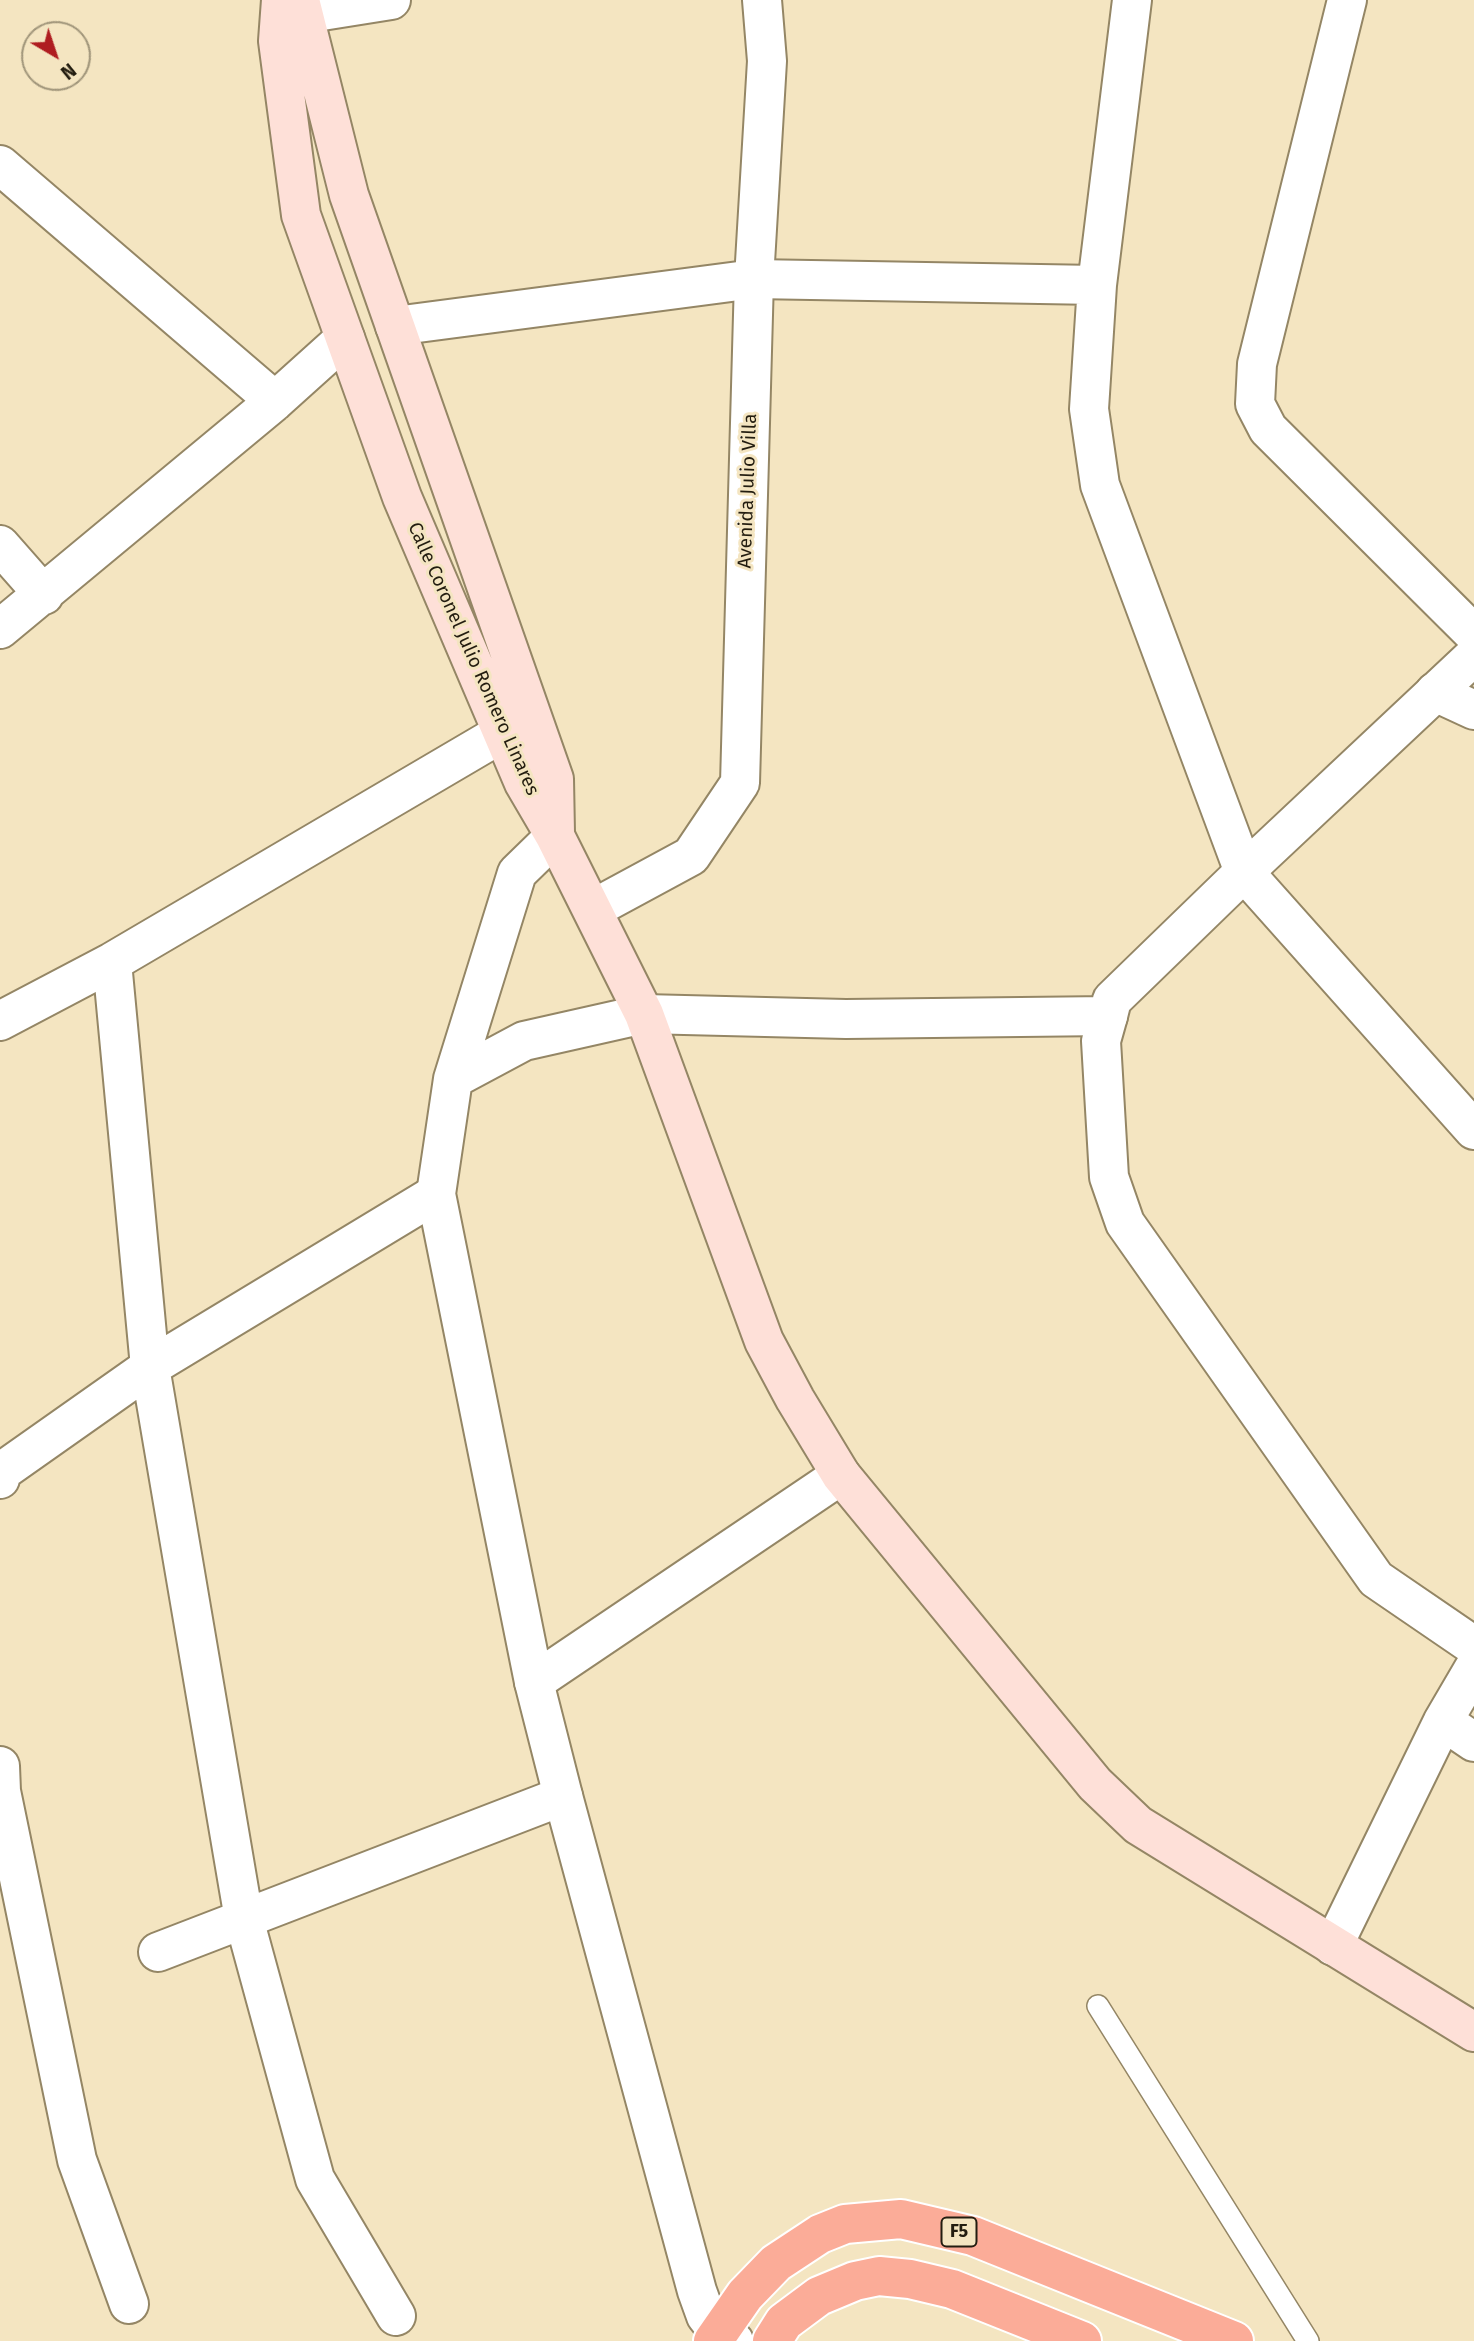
<!DOCTYPE html>
<style>
body{margin:0}
#map{position:relative;width:1474px;height:2341px;overflow:hidden;background:#f4e5c1;font-family:"Fira Sans",sans-serif}
canvas{display:block}
.north{position:absolute;left:21px;top:21px;width:70px;height:70px;box-sizing:border-box;background:#f4e5c1;border:2px solid #a0957a;border-radius:50%;rotate:141deg;font-size:19px;font-weight:700;line-height:28px;text-align:center;color:#231d10}
.north::after{content:'';display:block;margin:auto;width:24px;height:32px;background:#af1d20;clip-path:polygon(50% 0,100% 100%,50% 72%,0 100%)}
</style>
<div id="map">
<canvas width="1474" height="2341"></canvas>
<div class="north">N</div>
</div>
<script>
const c = document.querySelector('canvas').getContext('2d');
c.lineJoin = 'round';
const shape = rows => new Path2D(rows.map(r => 'M' + r).join(''));
function trace(path, color, width, dash) { c.strokeStyle = color; c.lineWidth = width; c.lineCap = dash ? 'butt' : 'round'; c.setLineDash(dash || []); c.stroke(path); }
function drawText(font, color, halo, rows, align = 'center') {
  c.font = font + ' "Fira Sans",sans-serif'; c.lineWidth = 6; c.setLineDash([]); c.textBaseline = 'middle'; c.strokeStyle = halo; c.fillStyle = color; for (const [text, x, y, turn = 0] of rows) {
    c.save(); c.translate(x, y); c.rotate((+turn || 0) * Math.PI / 180); c.textAlign = isNaN(turn) ? turn : align; if (halo) c.strokeText(text, 0, 0); c.fillText(text, 0, 0); c.restore();
  }
}
const service = shape([
 [1098,2006,1308,2341]
]);
const minor = shape([
 [1132,0,1097,285,1089,409,1100,485,1244,872,1474,1130],
 [1347,0,1257,364,1255,404,1268,429,1474,634],
 [303,14,391,0],
 [0,165,275,401],
 [395,326,754,279,1097,285],
 [0,545,44,595],
 [0,629,275,401,345,338],
 [1435,692,1474,710],
 [112,962,150,1367,244,1919,315,2179,396,2316],
 [1108,1016,1101,1041,1109,1177,1125,1223,1376,1579,1474,1646],
 [0,1021,112,962,502,733],
 [0,1479,1,1472,150,1367,436,1194],
 [534,1682,841,1475],
 [1443,1721,1474,1742],
 [0,1766,1,1791,77,2160,129,2304],
 [1333,1946,1443,1721,1474,1668],
 [158,1952,563,1796]
]);
const tertiary = shape([
 [555,836,517,873,453,1079,436,1194,534,1682,563,1796,697,2291,706,2316,718,2331,734,2341],
 [593,909,691,856,740,783,754,279,767,61,762,0],
 [453,1079,524,1041,644,1014,846,1019,1108,1016,1112,1000,1244,872,1474,656]
]);
const secondary = shape([
 [281,0,278,41,301,215,402,497,524,783,555,836,644,1014,764,1341,795,1399,841,1475,1095,1784,1138,1825,1474,2032],
 [300,0,349,195,554,779,555,833]
]);
const trunk = shape([
 [713,2341,745,2295,776,2263,820,2234,845,2224,901,2219,973,2236,1234,2341],
 [772,2341,784,2322,819,2296,855,2281,879,2276,910,2279,952,2289,1082,2341]
]);
trace(service, '#948665', 24);
trace(minor, '#948665', 42);
trace(tertiary, '#948665', 42);
trace(secondary, '#948665', 42);
trace(trunk, '#fff', 42);
trace(service, '#fff', 21);
trace(minor, '#fff', 38);
trace(tertiary, '#fff', 38);
trace(secondary, '#fee0d8', 38);
trace(trunk, '#fbac98', 38);
for (const [x, y, w] of [
 [959,2232,35]
]) { const box = new Path2D(); box.roundRect(x - w / 2, y - 14.5, w, 29, 5); c.fillStyle = '#f4e5c1'; c.fill(box); trace(box, '#231d10', 2); }
drawText('bold 18px', '#231d10', null, [
 ["F5",959,2232]
]);
drawText('19px', '#231d10', '#f4e5c1', [
 ["Avenida Julio Villa",748,491,-88],
 ["Calle Coronel Julio Romero Linares",473,659,66]
]);
</script>
